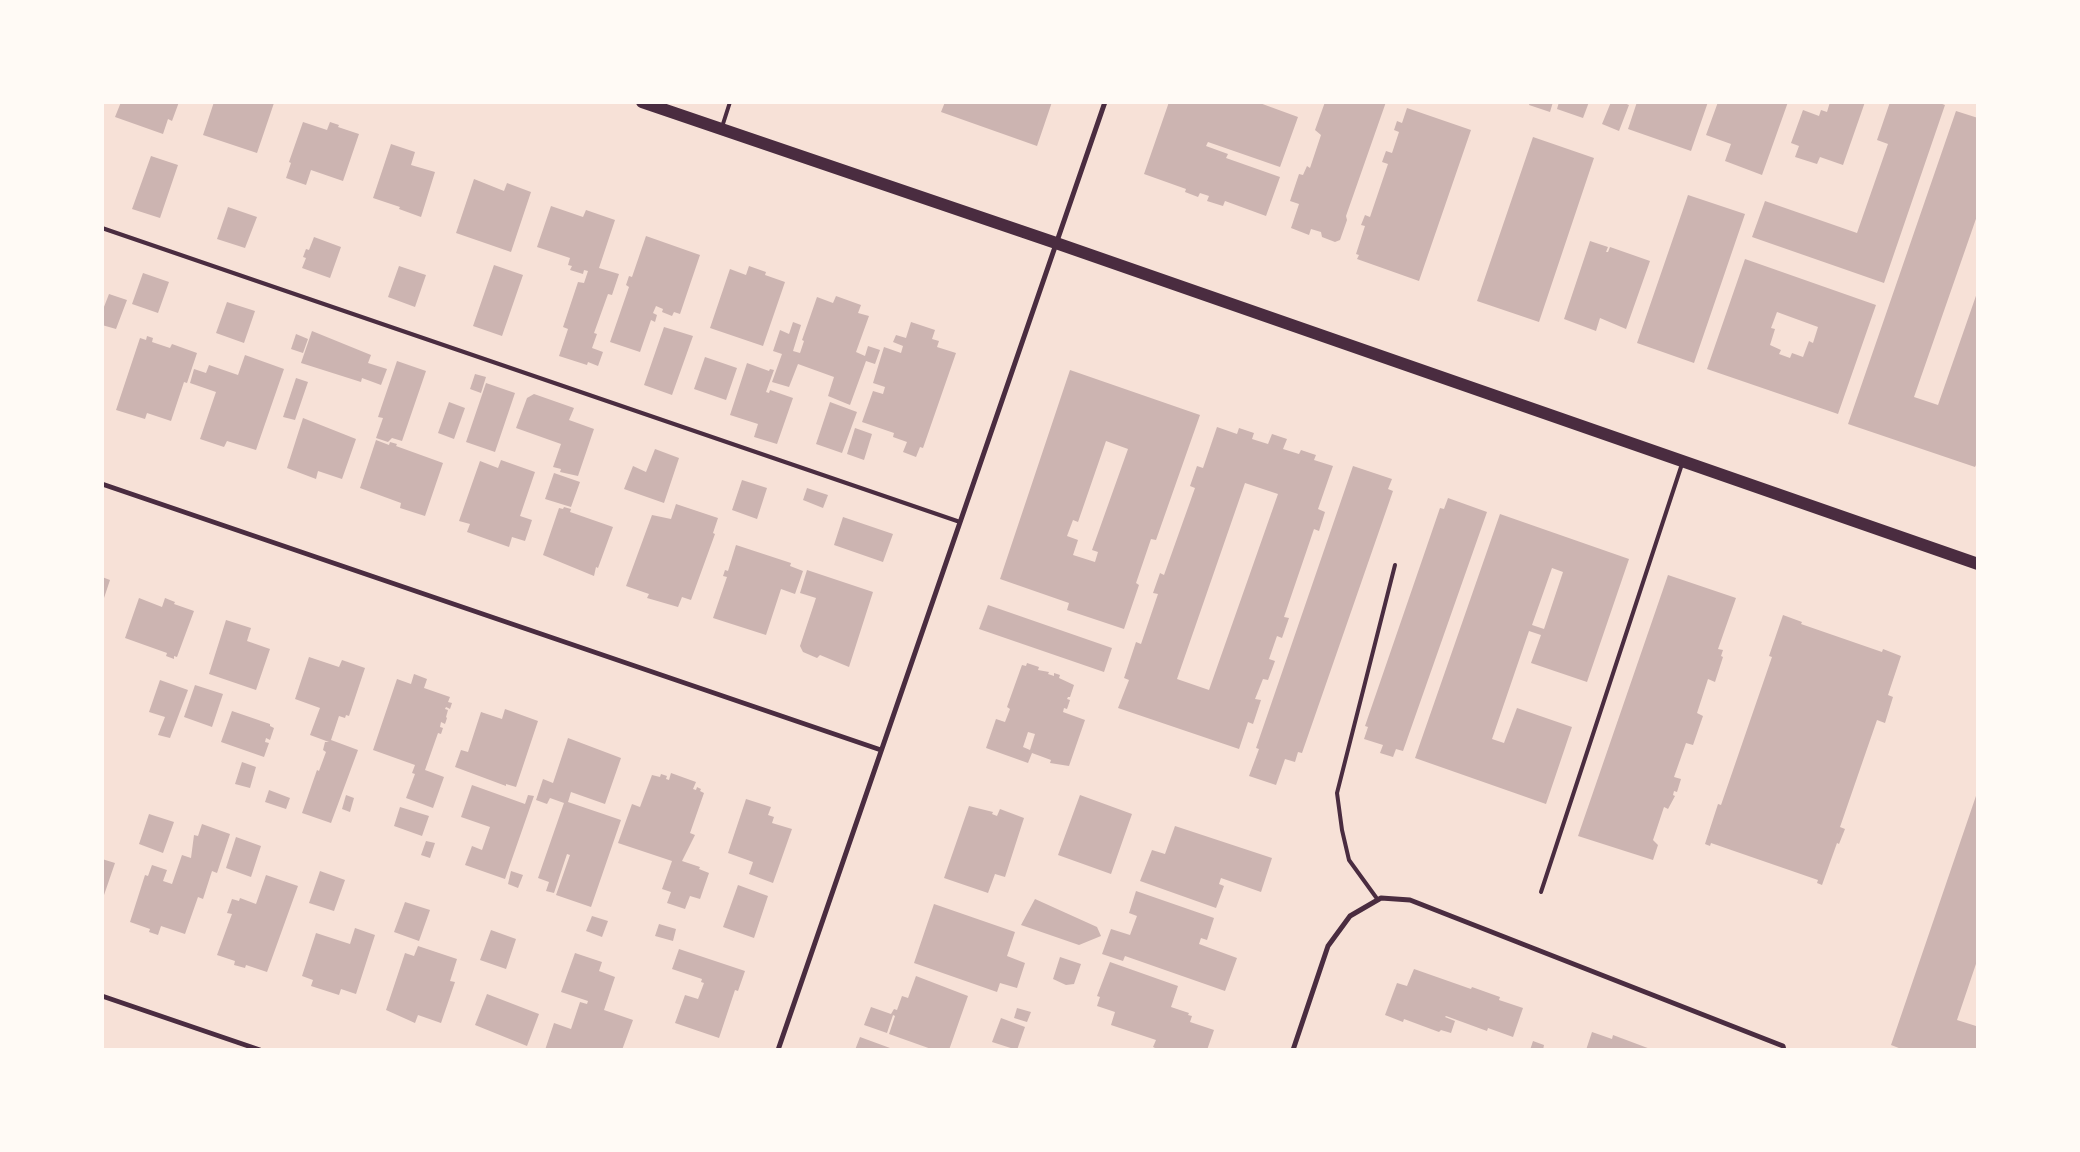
<!DOCTYPE html>
<style>
body{margin:0}
#map{position:relative;width:2080px;height:1152px;overflow:hidden;background:#f7e1d7;font-family:"Source Sans 3",sans-serif}
canvas{display:block}
.frame{position:absolute;inset:0;border:104px solid #fffaf5;pointer-events:none}
</style>
<div id="map">
<canvas width="2080" height="1152"></canvas>
<div class="frame"></div>
</div>
<script>
const c = document.querySelector('canvas').getContext('2d');
c.lineJoin = 'round';
function fill(path, color) { c.fillStyle = color; c.fill(path, 'evenodd'); }
const shape = rows => new Path2D(rows.map(r => 'M' + r).join(''));
function trace(path, color, width, dash) { c.strokeStyle = color; c.lineWidth = width; c.lineCap = dash ? 'butt' : 'round'; c.setLineDash(dash || []); c.stroke(path); }
fill(shape([
 [121,102,179,102,172,121,168,119,163,134,115,117],
 [214,102,274,103,257,153,203,135],
 [945,102,1052,102,1037,146,941,112],
 [1169,102,1257,102,1298,117,1280,167,1208,142,1206,146,1228,154,1226,158,1280,177,1266,216,1225,201,1223,206,1207,201,1209,196,1200,193,1198,197,1185,192,1186,189,1144,174],
 [1325,102,1386,102,1346,216,1347,220,1340,240,1335,242,1322,237,1321,232,1311,229,1309,235,1291,228,1299,204,1290,201,1299,174,1303,175,1307,166,1310,168,1321,135,1315,130],
 [1530,102,1553,102,1550,112,1529,105],
 [1559,102,1589,102,1583,118,1557,109],
 [1611,102,1622,102,1629,105,1619,131,1602,124],
 [1637,102,1708,102,1691,151,1628,129],
 [1718,102,1788,102,1762,175,1725,161,1731,144,1706,135],
 [1830,102,1865,102,1843,165,1820,157,1817,164,1795,157,1799,146,1791,143,1803,110,1819,116,1821,110,1827,112],
 [1890,102,1937,102,1945,105,1884,283,1752,237,1765,201,1857,233,1888,144,1877,140],
 [1407,108,1471,130,1419,281,1357,259,1359,255,1356,254,1365,226,1361,225,1365,215,1370,217,1388,164,1382,162,1386,151,1392,153,1399,132,1394,130,1397,121,1402,123],
 [1956,111,1978,118,1978,213,1914,397,1938,405,1978,290,1978,461,1975,467,1848,424],
 [303,122,327,130,330,122,339,125,338,127,359,134,343,181,311,170,306,185,286,178,291,163,289,162],
 [1533,137,1594,158,1539,322,1477,301],
 [391,144,415,152,411,165,435,172,421,217,399,209,400,207,373,198],
 [151,156,178,165,160,218,132,209],
 [474,179,504,191,507,183,531,192,511,252,456,233],
 [1688,195,1745,214,1694,363,1637,343],
 [551,206,583,217,586,210,615,220,599,268,619,274,612,295,608,294,594,333,597,334,592,348,603,352,598,366,588,362,587,365,559,356,568,329,563,327,578,282,584,283,588,271,584,270,583,274,570,270,572,266,568,265,570,258,537,247],
 [228,207,257,217,245,248,217,239],
 [646,236,700,255,680,314,674,312,672,316,662,312,663,309,656,306,653,313,657,315,655,322,651,320,640,352,610,342,629,287,626,285,629,276,632,277],
 [314,237,341,247,330,278,302,268,306,258,303,257,306,249,309,250],
 [1590,241,1608,247,1606,252,1608,252,1610,247,1650,261,1626,329,1600,318,1596,331,1564,319],
 [1745,259,1876,305,1838,414,1707,369],
 [1777,312,1818,327,1813,343,1809,341,1803,357,1792,353,1790,358,1779,354,1781,350,1770,345,1775,329,1771,328],
 [494,265,523,275,502,336,473,326],
 [399,266,426,275,415,307,388,297],
 [749,266,766,272,765,275,785,282,763,346,710,328,730,269,746,275],
 [143,273,169,282,158,313,132,304],
 [109,294,127,300,116,329,102,325,102,312],
 [836,296,861,305,858,313,869,316,856,352,865,356,868,346,880,350,875,364,866,361,850,405,828,396,834,377,798,364,789,387,772,382,782,354,773,351,780,330,789,334,793,322,801,325,793,351,800,353,804,341,802,340,817,297,833,303],
 [227,302,255,311,244,343,216,333],
 [911,322,935,330,932,339,939,341,937,347,956,353,923,448,920,447,916,457,903,452,907,442,893,437,894,433,862,422,873,391,883,394,885,387,873,383,884,347,901,353,903,346,893,342,896,335,906,338],
 [664,327,693,336,672,395,644,385],
 [312,331,371,355,368,363,387,369,381,385,362,378,361,382,301,363],
 [296,334,308,339,303,353,291,349],
 [147,336,153,338,152,342,170,348,172,344,197,353,187,383,184,382,171,421,147,413,145,419,116,410,140,338,146,340],
 [245,355,284,369,256,450,227,441,224,447,200,439,216,392,190,383,194,369,206,373,209,365,238,375],
 [705,357,737,368,726,400,694,389],
 [397,361,426,371,402,441,392,438,388,442,376,438,383,418,378,417],
 [747,363,769,371,770,369,774,370,766,392,769,393,770,390,793,398,777,444,754,437,758,424,730,415],
 [1070,370,1200,415,1156,540,1151,539,1136,583,1139,585,1124,629,1067,610,1069,603,1000,579],
 [1106,441,1128,449,1092,550,1098,552,1095,562,1073,555,1078,540,1067,536,1073,520,1078,522],
 [475,374,486,377,481,393,470,389],
 [296,378,308,382,295,420,283,417],
 [486,383,515,393,495,452,466,442],
 [534,394,574,408,569,420,594,429,578,476,560,472,561,469,553,467,561,444,516,428,527,398],
 [449,402,465,408,454,439,438,433],
 [830,402,857,412,842,453,816,444],
 [303,418,356,439,342,479,318,471,316,479,287,468],
 [1217,427,1237,434,1239,428,1254,433,1252,439,1268,444,1272,434,1287,439,1283,449,1299,454,1301,450,1316,455,1314,460,1333,466,1318,509,1325,512,1319,531,1314,529,1284,617,1289,618,1282,638,1277,636,1269,659,1275,661,1268,680,1263,679,1255,699,1261,700,1253,724,1248,722,1239,749,1118,708,1129,680,1124,678,1136,642,1141,644,1158,594,1153,593,1160,573,1164,575,1195,488,1190,486,1197,466,1203,468],
 [1245,483,1278,494,1209,690,1177,679],
 [855,428,872,434,864,460,847,454],
 [376,440,389,445,390,442,397,444,396,446,443,463,425,516,400,508,401,503,360,488],
 [655,449,679,458,664,503,624,489,633,466,646,472],
 [501,460,535,472,520,516,532,520,525,541,512,537,509,547,467,532,470,524,459,521,480,461,498,468],
 [1353,466,1392,479,1388,489,1393,491,1302,753,1298,752,1295,762,1285,759,1276,785,1249,776,1259,749,1256,748],
 [554,473,580,482,571,507,545,499],
 [742,480,767,488,757,519,732,510],
 [807,488,828,495,823,508,803,500],
 [1448,498,1487,512,1403,751,1396,749,1393,757,1380,753,1383,745,1364,739,1368,727,1365,726,1440,508,1444,509],
 [676,504,718,518,713,533,715,534,691,600,682,597,678,607,647,598,649,594,626,586,652,515,671,519],
 [564,507,571,509,570,512,613,527,598,568,596,567,594,576,543,555,559,508,563,509],
 [1500,514,1629,559,1587,682,1531,663,1541,635,1529,631,1492,739,1504,743,1517,708,1572,727,1546,804,1415,758],
 [1552,568,1563,572,1544,629,1532,625],
 [843,517,893,534,883,562,834,545],
 [736,545,791,563,790,566,803,571,795,594,781,589,766,635,713,618,727,577,723,576,725,570,728,571],
 [807,570,873,592,849,667,820,655,817,658,803,652,800,646,816,598,800,593],
 [1668,575,1736,598,1718,649,1723,650,1721,656,1723,657,1715,682,1708,679,1697,713,1703,716,1693,745,1686,743,1674,777,1681,779,1677,792,1674,791,1673,795,1675,796,1668,809,1664,807,1653,840,1658,845,1653,860,1578,836],
 [102,577,110,580,103,601,102,601],
 [139,598,162,607,165,598,175,602,174,604,194,611,177,657,174,656,174,659,166,656,167,653,125,638],
 [988,605,1112,648,1104,672,979,629],
 [1783,615,1802,622,1801,624,1882,652,1883,649,1901,656,1888,695,1893,697,1885,723,1877,720,1840,827,1845,829,1839,844,1837,843,1822,885,1817,883,1818,880,1711,843,1710,846,1705,844,1718,804,1721,805,1772,657,1769,656],
 [226,620,251,628,247,641,270,649,256,690,209,674],
 [309,657,339,667,342,660,365,668,349,716,346,715,345,718,339,716,331,740,358,750,331,823,302,813,317,770,319,771,326,752,323,750,325,742,329,742,310,735,320,708,295,699],
 [1027,663,1039,667,1038,670,1049,672,1048,674,1054,676,1054,673,1060,675,1059,678,1074,685,1070,697,1068,697,1067,699,1070,700,1067,709,1064,708,1063,712,1085,720,1069,766,1050,763,1051,760,1032,753,1028,763,986,748,996,719,1005,722,1010,709,1007,707,1022,665,1026,666],
 [1028,732,1035,734,1030,750,1023,747],
 [414,674,427,679,424,688,450,697,448,702,452,703,450,709,446,707,445,709,448,710,446,717,447,718,445,724,441,722,440,727,443,728,441,734,438,733,425,770,444,777,433,808,406,798,415,774,412,773,415,765,373,750,397,679,411,684],
 [160,680,188,690,170,738,158,735,165,717,149,712],
 [195,685,223,694,212,727,184,717],
 [505,709,538,721,516,787,506,784,506,786,455,767,461,750,468,752,481,712,502,719],
 [232,711,270,724,270,726,274,728,270,740,266,738,265,742,269,743,264,757,221,742],
 [568,738,621,758,605,804,571,792,568,802,621,820,591,907,556,895,570,855,567,854,554,893,546,891,549,882,538,878,564,803,550,798,547,804,536,800,543,779,553,783],
 [242,762,256,767,250,788,235,784],
 [671,773,696,782,693,789,696,790,697,787,701,789,700,791,704,793,690,833,695,835,682,861,700,867,699,869,709,873,700,899,690,896,685,909,667,903,671,892,662,889,672,861,618,843,632,804,640,807,652,775,660,777,661,774,667,776,666,779,669,780],
 [472,785,525,804,528,795,534,796,505,879,465,865,472,846,482,850,490,827,461,817],
 [269,790,290,798,286,809,265,802],
 [1977,793,1978,958,1957,1020,1976,1026,1978,1022,1978,1050,1904,1050,1891,1045],
 [346,795,354,798,350,812,342,809],
 [1080,795,1132,814,1111,874,1058,855],
 [746,799,771,807,768,815,774,817,772,823,792,829,773,883,749,874,753,862,728,853],
 [969,806,993,812,992,814,997,816,1000,809,1024,818,1005,877,995,874,988,893,944,878],
 [400,807,429,816,422,836,394,826],
 [149,814,174,822,163,853,139,844],
 [202,824,230,834,217,873,212,871,203,899,198,897,185,934,161,926,158,935,149,932,150,929,130,922,145,875,148,876,152,865,167,870,163,881,172,884,182,855,191,858,194,835,198,836],
 [1175,826,1272,858,1261,892,1221,878,1219,884,1224,886,1216,908,1140,881,1152,850,1165,854],
 [236,837,261,846,251,877,226,868],
 [426,841,435,843,430,858,421,855],
 [102,859,115,863,103,898,102,897],
 [320,871,345,880,334,911,309,903],
 [511,871,523,875,518,888,508,884],
 [266,875,298,886,267,972,246,965,245,968,234,965,235,961,217,955,232,914,227,913,232,899,239,901,240,898,256,904],
 [738,885,768,896,754,938,723,927],
 [1136,891,1214,918,1207,940,1201,938,1199,944,1237,958,1225,991,1125,956,1123,961,1102,954,1111,929,1130,935,1137,916,1129,913],
 [1035,899,1097,927,1101,936,1079,945,1021,925],
 [405,902,430,910,419,941,394,932],
 [934,904,1015,932,1007,956,1025,963,1017,988,1000,983,997,992,914,963],
 [592,916,608,921,602,937,586,931],
 [659,924,676,929,673,941,655,936],
 [355,928,375,935,356,994,341,989,339,995,311,986,313,980,302,976,316,933,350,944],
 [491,930,516,939,506,969,480,960],
 [418,946,457,959,450,981,455,982,441,1023,418,1015,415,1023,386,1010,405,953,414,956],
 [679,949,745,971,738,991,735,990,719,1038,675,1023,685,995,698,999,704,983,701,982,702,979,672,969],
 [575,953,602,962,599,971,615,977,604,1010,633,1020,622,1050,545,1050,554,1023,571,1029,580,1002,587,1004,588,1001,561,992],
 [1060,957,1081,964,1074,984,1066,985,1053,979],
 [1110,962,1178,986,1171,1007,1189,1013,1188,1015,1192,1016,1190,1022,1214,1030,1207,1050,1159,1050,1153,1047,1156,1040,1111,1025,1115,1012,1097,1006,1100,997,1097,996],
 [1414,969,1471,989,1472,987,1500,997,1499,1000,1523,1008,1513,1037,1488,1028,1487,1031,1446,1016,1445,1017,1455,1021,1451,1033,1441,1030,1439,1032,1404,1019,1403,1022,1385,1015,1397,983,1407,986],
 [916,976,968,996,949,1050,934,1050,889,1034,895,1016,893,1015,887,1033,864,1025,871,1007,891,1014,894,1009,897,1010,902,996,908,998],
 [487,994,539,1014,527,1046,475,1025],
 [1017,1008,1031,1012,1027,1022,1014,1018],
 [1001,1018,1025,1027,1017,1050,992,1042],
 [1592,1032,1612,1039,1613,1035,1653,1050,1586,1050],
 [860,1037,890,1048,890,1050,855,1050],
 [1533,1041,1544,1045,1543,1050,1530,1050]
]), '#ccb4b1');
trace(shape([
 [722,127,730,102],
 [102,228,960,522],
 [1541,892,1682,464],
 [1378,900,1349,860,1342,830,1337,793,1395,565]
]), '#4a2c40', 4);
trace(shape([
 [102,484,881,750],
 [102,996,260,1050],
 [778,1050,1105,102],
 [1293,1050,1328,946,1350,916,1381,898,1410,900,1783,1046,1784,1050]
]), '#4a2c40', 5);
trace(shape([
 [642,102,1056,243,1978,564]
]), '#4a2c40', 12);
</script>
